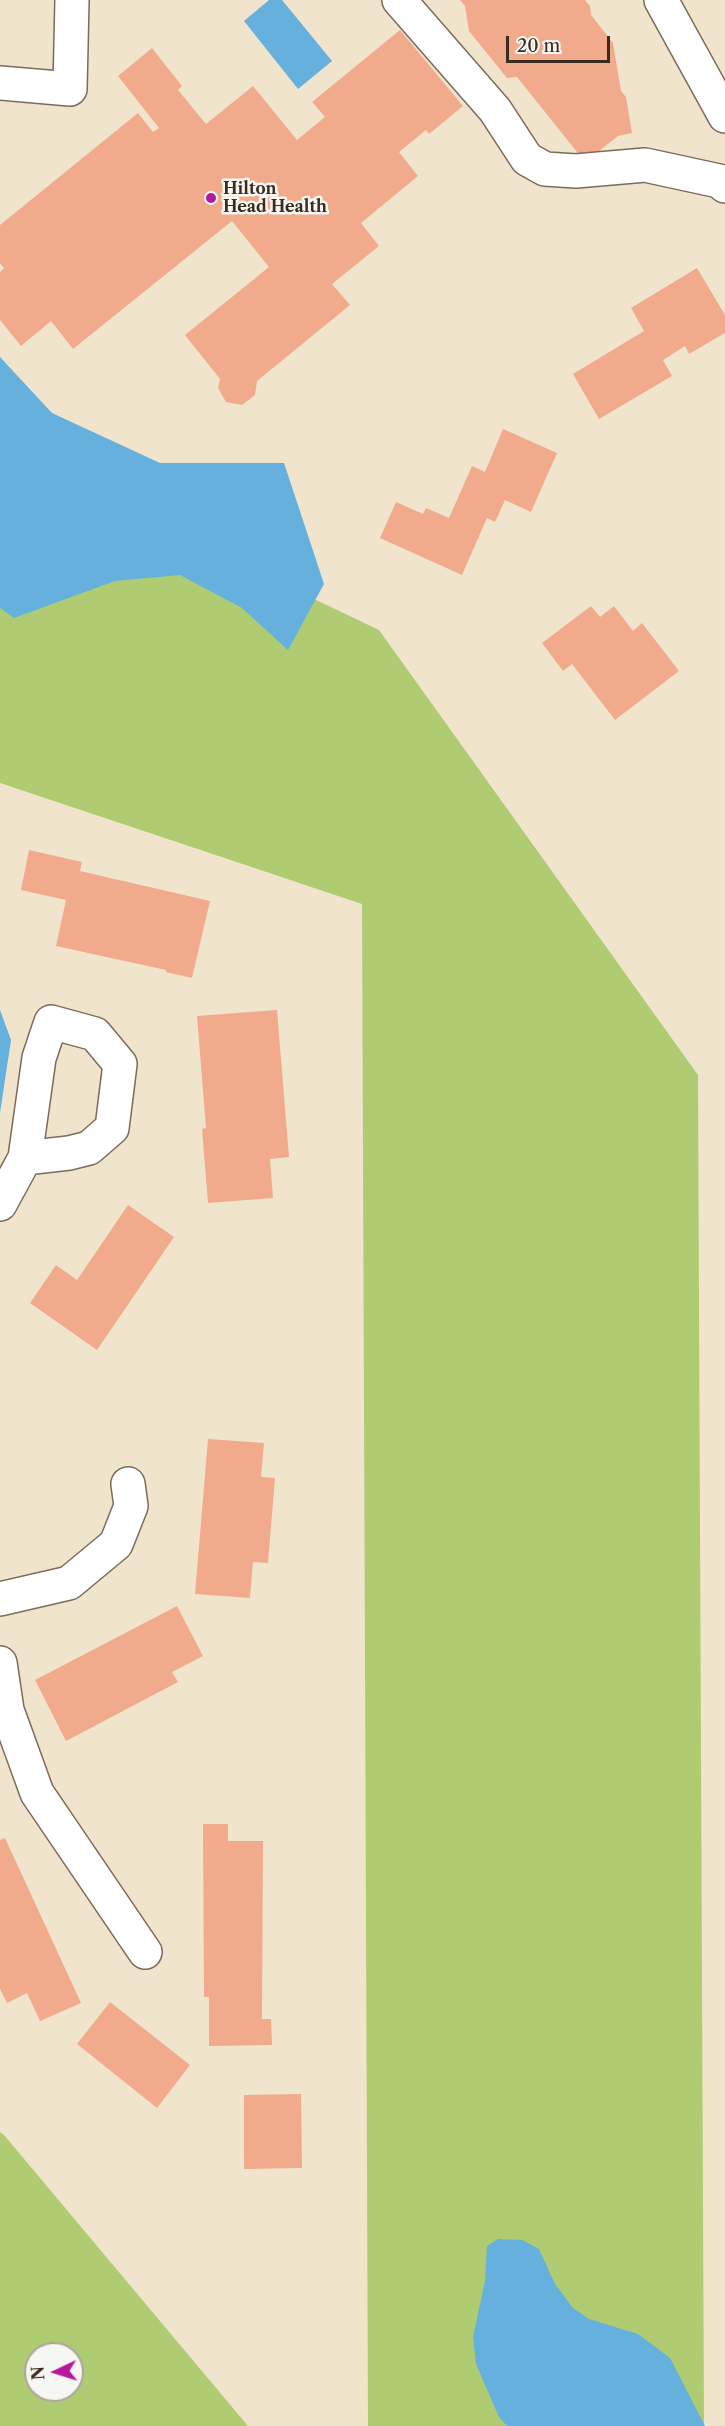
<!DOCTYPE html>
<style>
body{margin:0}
#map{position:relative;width:725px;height:2426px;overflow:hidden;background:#f1e4cc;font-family:"Libre Caslon Text",serif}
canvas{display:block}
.north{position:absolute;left:24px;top:2342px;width:60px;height:60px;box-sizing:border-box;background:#f6f6f2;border:2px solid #aba49d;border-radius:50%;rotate:266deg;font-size:16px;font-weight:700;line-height:24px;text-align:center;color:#3b2a1e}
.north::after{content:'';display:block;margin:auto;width:21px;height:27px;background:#b5179e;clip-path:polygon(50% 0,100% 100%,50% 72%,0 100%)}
.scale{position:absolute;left:506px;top:36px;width:104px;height:27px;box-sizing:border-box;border:3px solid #3b2a1e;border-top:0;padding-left:8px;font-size:18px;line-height:21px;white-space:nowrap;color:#3b2a1e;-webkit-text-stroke:4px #f6f6f2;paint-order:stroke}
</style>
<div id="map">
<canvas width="725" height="2426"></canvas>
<div class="north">N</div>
<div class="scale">20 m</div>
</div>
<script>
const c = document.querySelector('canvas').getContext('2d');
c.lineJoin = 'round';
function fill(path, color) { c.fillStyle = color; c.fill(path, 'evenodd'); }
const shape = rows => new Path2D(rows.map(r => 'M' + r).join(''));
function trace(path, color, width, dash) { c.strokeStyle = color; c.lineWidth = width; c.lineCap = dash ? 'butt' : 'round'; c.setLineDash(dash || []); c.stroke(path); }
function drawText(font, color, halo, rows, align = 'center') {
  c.font = font + ' "Libre Caslon Text",serif'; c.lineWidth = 5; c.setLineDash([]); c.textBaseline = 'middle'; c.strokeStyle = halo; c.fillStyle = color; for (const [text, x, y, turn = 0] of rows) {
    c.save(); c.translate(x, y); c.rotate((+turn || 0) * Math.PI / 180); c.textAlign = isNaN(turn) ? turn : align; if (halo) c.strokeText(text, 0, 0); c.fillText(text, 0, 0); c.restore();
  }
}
fill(shape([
 [0,449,379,630,698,1075,704,2426,368,2426,362,904,0,783],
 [0,2132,4,2135,248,2426,0,2426],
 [36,2354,72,2354,72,2390,36,2390]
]), '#afcc73');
fill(shape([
 [269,0,282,0,332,61,298,89,244,21],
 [0,357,52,413,160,463,284,463,324,584,288,650,242,608,180,575,115,581,14,618,0,608],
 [0,1010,11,1040,0,1113],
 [498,2239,522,2240,539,2249,555,2284,573,2308,589,2319,638,2334,670,2358,705,2426,507,2426,499,2417,476,2364,473,2337,485,2281,487,2246]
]), '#65b0dd');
fill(shape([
 [460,0,585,0,590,6,591,15,613,43,621,91,626,97,632,133,618,136,585,162,517,77,507,78,469,31,465,6],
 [400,30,463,106,429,134,426,130,399,152,418,176,361,223,379,246,332,284,350,305,257,381,255,395,242,405,226,402,218,388,220,379,185,335,269,267,232,221,73,349,51,321,21,346,0,320,0,272,4,268,0,263,0,225,138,113,153,132,159,128,118,76,152,48,182,86,178,90,206,124,253,86,297,140,325,117,312,102],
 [697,268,725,315,725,333,689,354,685,346,663,360,672,376,599,419,573,374,644,331,631,308],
 [503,429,557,453,531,512,505,500,495,522,487,518,462,575,380,538,396,502,423,514,426,508,449,518,472,466,485,472],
 [591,606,600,617,614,606,633,631,642,623,679,671,615,720,572,664,563,671,542,643],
 [29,850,82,862,80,871,210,901,192,978,166,972,166,970,56,946,66,900,21,890],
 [277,1010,289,1157,270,1159,273,1198,208,1203,202,1129,206,1128,197,1016],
 [128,1205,174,1237,97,1350,30,1303,56,1265,77,1280],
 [208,1439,264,1443,261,1477,275,1478,268,1563,253,1562,250,1598,195,1594],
 [177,1606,203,1656,172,1672,178,1682,66,1741,35,1680],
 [203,1824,228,1824,228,1841,263,1841,262,2019,271,2019,272,2045,209,2046,209,1997,204,1997],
 [5,1838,81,2003,40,2021,27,1993,7,2003,0,1989,0,1840],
 [110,2002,190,2065,157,2108,77,2044],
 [301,2094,302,2168,244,2169,244,2095]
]), '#f1ab8c');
const minor = shape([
 [399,0,495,110,527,159,545,169,576,171,645,165,719,181,725,186],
 [661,0,725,116],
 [0,83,70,89,72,0],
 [0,1204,25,1158,39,1058,51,1022,95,1034,120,1064,112,1128,89,1148,69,1153,25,1158],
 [0,1599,69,1583,116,1544,131,1506,128,1484],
 [0,1663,7,1710,37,1793,145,1952]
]);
trace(minor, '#7b6b5b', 36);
trace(minor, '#fff', 33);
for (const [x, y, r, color] of [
 [211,198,6,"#b5179e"]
]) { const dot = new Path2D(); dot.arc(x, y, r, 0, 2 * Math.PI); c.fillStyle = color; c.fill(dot); trace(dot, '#f6f6f2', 2); }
drawText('bold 16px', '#3b2a1e', '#f6f6f2', [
 ["Hilton",223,189],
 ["Head Health",223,207]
], 'left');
</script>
